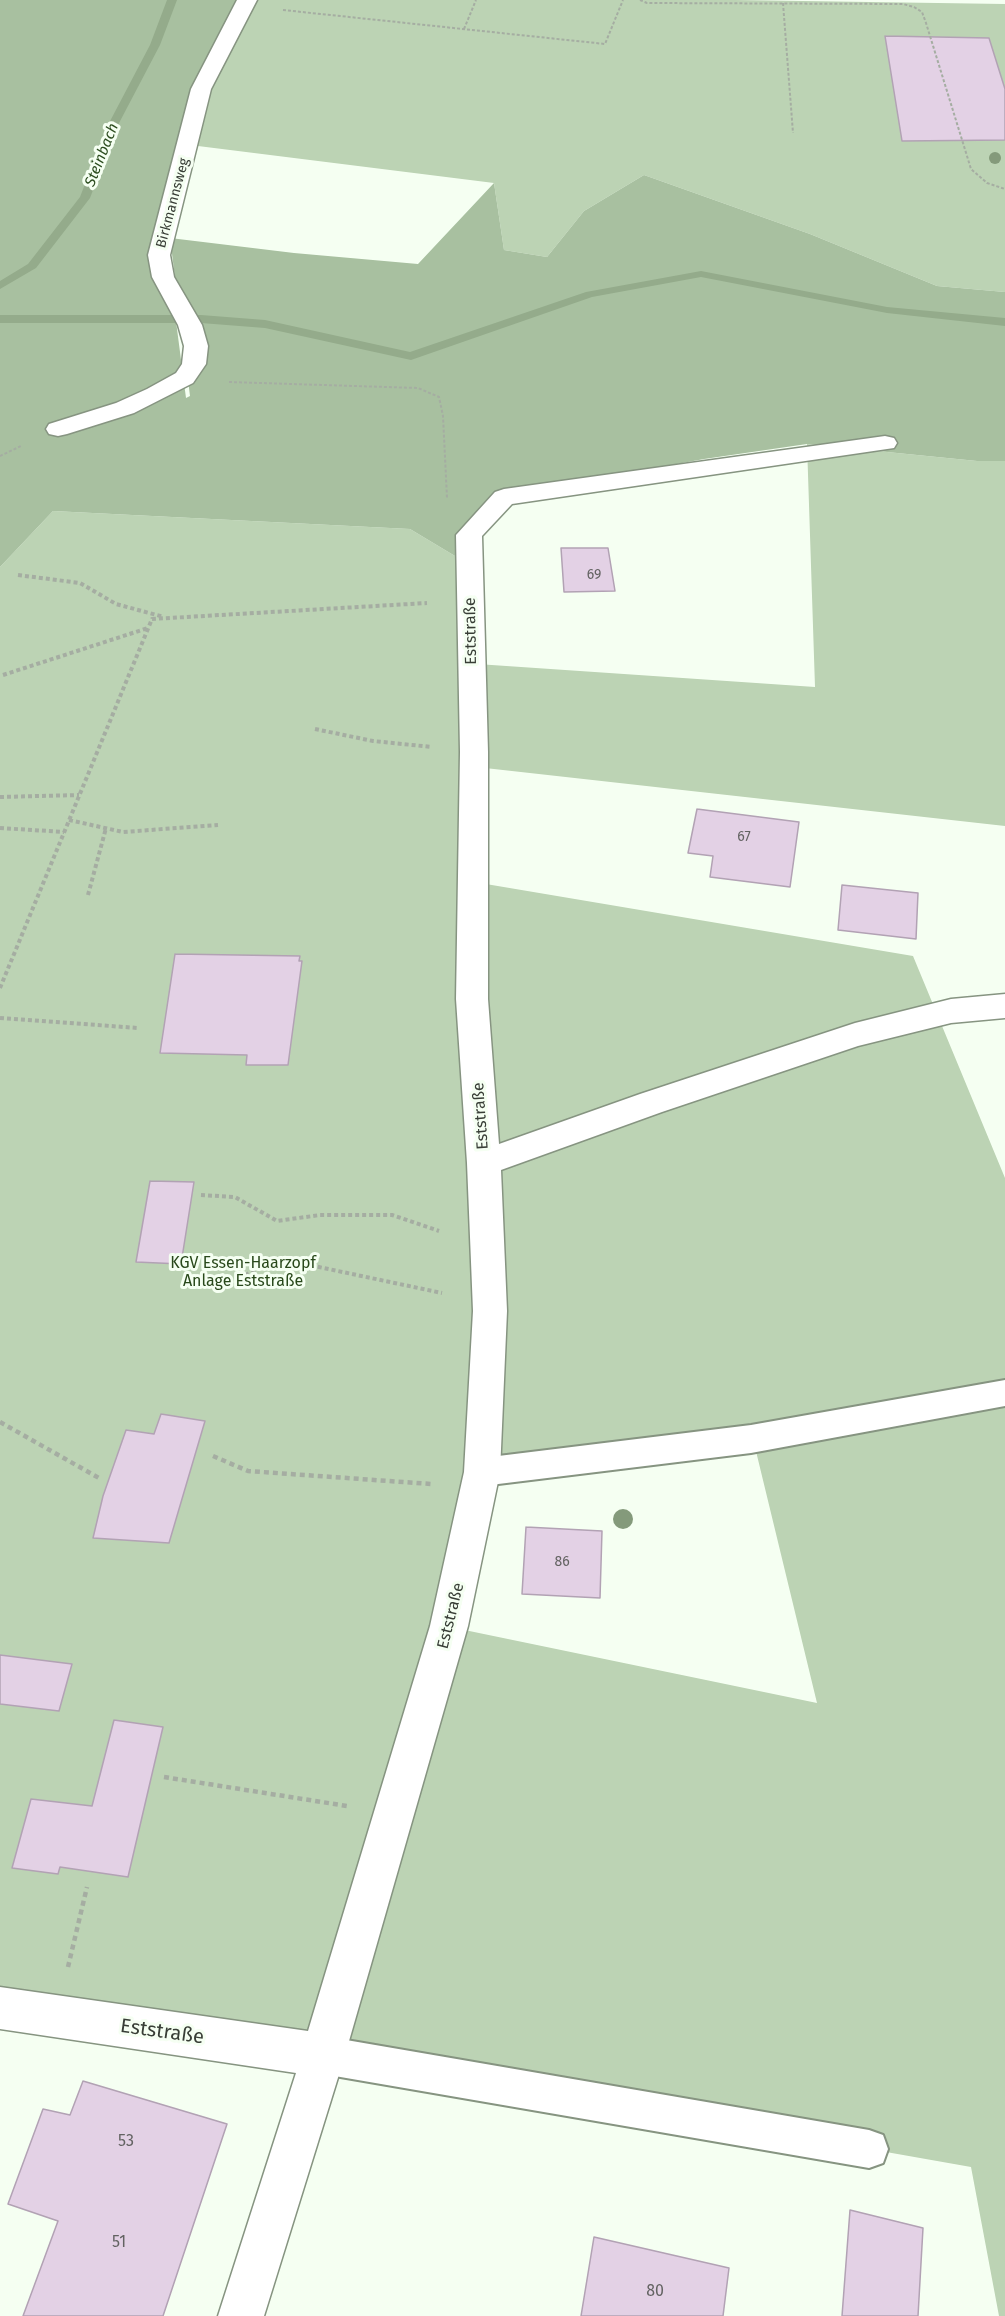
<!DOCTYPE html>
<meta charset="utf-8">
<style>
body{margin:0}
canvas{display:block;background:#f5fff2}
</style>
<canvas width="1005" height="2316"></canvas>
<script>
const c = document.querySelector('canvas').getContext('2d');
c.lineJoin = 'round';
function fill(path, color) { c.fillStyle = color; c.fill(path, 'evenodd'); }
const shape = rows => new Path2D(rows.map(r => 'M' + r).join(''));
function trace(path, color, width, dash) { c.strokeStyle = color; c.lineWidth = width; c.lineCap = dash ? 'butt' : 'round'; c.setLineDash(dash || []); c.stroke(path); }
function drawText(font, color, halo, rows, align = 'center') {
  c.font = font + ' "Fira Sans",sans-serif'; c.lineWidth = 6; c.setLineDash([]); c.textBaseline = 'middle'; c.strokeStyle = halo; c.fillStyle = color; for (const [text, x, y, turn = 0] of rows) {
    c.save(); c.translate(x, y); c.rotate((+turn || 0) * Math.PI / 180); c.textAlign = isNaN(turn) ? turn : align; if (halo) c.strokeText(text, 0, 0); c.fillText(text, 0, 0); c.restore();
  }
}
fill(shape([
 [250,0,735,0,1005,4,1005,292,937,286,810,234,644,175,584,211,547,257,504,250,494,183,190,145,203,90],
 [807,444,977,461,1005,461,1005,826,476,767,477,664,815,687],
 [53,511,410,529,475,568,481,1472,322,2052,0,2002,0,567],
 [474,882,913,956,1005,1178,1005,2316,999,2316,971,2167,326,2053,450,1627,817,1703,754,1443,484,1474]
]), '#bcd3b4');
fill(shape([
 [0,0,245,0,200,90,165,237,186,398,190,396,170,238,294,253,418,264,494,183,504,250,547,257,584,211,644,175,810,234,937,286,1005,292,1005,461,977,461,807,444,704,459,503,496,475,514,475,568,410,529,53,511,0,567]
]), '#a8c0a0');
fill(shape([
 [167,0,177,0,160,45,118,125,90,198,36,268,0,289,0,281,28,264,80,197,108,125,150,45,167,0],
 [701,271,887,307,1005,318,1005,326,887,313,701,277,592,297,411,360,265,328,201,323,0,323,0,315,201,315,265,320,410,352,586,292,701,271]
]), '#94ab8b');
const building = shape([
 [885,36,989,38,1005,89,1005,140,902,141,885,36],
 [561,548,608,548,615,591,564,592,561,548],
 [697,809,799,822,790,887,710,877,713,856,688,853,697,809],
 [842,885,918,893,916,939,838,930,842,885],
 [175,954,300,956,299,961,302,961,288,1065,246,1065,247,1055,160,1053,175,954],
 [150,1181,194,1182,181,1264,136,1262,150,1181],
 [161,1414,205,1421,169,1543,93,1538,103,1496,126,1430,154,1434,161,1414],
 [526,1527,602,1531,600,1598,522,1594,526,1527],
 [0,1655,72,1664,59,1711,0,1704,0,1655],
 [114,1720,163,1727,128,1877,60,1867,58,1874,12,1868,31,1799,92,1806,114,1720],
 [83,2081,227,2124,163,2316,23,2316,58,2221,8,2204,43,2109,70,2115,83,2081],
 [850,2210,923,2228,918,2316,842,2316,850,2210],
 [594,2237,729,2268,723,2316,581,2316,594,2237]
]);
fill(building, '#e3d1e5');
trace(building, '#b2a2b4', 1.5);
const lane = shape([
 [1005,1380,1005,1406,751,1453,482,1486,471,1482,466,1472,471,1462,482,1458,751,1425,1005,1380],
 [323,2036,869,2130,883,2135,888,2149,883,2163,869,2168,323,2074,310,2068,304,2055,310,2042,323,2036]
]);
const street = shape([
 [237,0,257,0,211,89,170,255,174,277,202,325,208,346,206,364,193,383,134,413,67,434,58,436,49,434,46,429,49,424,116,403,147,389,176,373,182,364,184,346,178,325,152,277,148,255,191,89,237,0],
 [885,436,894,438,897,443,894,448,512,504,482,536,488,752,488,999,499,1144,640,1094,855,1023,951,999,1005,994,1005,1018,951,1023,858,1046,662,1112,501,1170,507,1311,500,1472,468,1626,345,2055,264,2316,218,2316,296,2073,0,2029,0,1987,308,2031,430,1626,464,1472,473,1311,467,1163,456,999,460,752,456,535,495,492,504,489,885,436]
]);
trace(lane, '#869481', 4);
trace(street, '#869481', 3);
trace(shape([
 [640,0,647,3,903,4,914,7,922,12,926,23,971,169,987,183,1005,189],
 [783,3,793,133],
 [283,10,605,44,623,0],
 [464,29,476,0],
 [229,382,418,388,439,397,443,416,447,498],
 [0,456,21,446]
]), '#a5ada2', 2, [3, 2]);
trace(shape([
 [18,575,80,583,116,604,164,617],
 [3,675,148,628],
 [315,729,373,741,432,747],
 [0,797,79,795],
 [69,820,123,832,218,825],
 [0,828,64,832],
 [88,895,106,828],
 [0,988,152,619,427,603],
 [0,1018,138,1028],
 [201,1195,235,1197,277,1221,320,1215,392,1215,439,1231],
 [245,1275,281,1259,442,1293]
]), '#a5ada2', 4, [4, 3]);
trace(shape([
 [0,1422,99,1478],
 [213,1456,248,1471,431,1484],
 [164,1777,347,1806],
 [68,1967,87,1887]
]), '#a5ada2', 4.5, [5, 4]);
fill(lane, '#fff');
fill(street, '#fff');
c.fillStyle = '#849a7b';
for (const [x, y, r] of [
 [995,158,6],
 [623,1519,10]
]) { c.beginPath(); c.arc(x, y, r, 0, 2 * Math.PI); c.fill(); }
drawText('14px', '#383e36', '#f5fff2', [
 ["Birkmannsweg",173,203,-75]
]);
drawText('14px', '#636362', null, [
 ["69",594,575],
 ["67",744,837],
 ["86",562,1562]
]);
drawText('italic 15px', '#2c4d1f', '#f5fff2', [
 ["Steinbach",102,155,-68]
]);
drawText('16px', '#383e36', '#f5fff2', [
 ["Eststraße",471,631,-91],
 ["Eststraße",481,1116,-94],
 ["Eststraße",451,1616,-76]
]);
drawText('16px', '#28481a', '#f5fff2', [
 ["KGV Essen-Haarzopf",243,1264],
 ["Anlage Eststraße",243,1282]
]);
drawText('16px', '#636362', null, [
 ["53",126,2142],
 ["51",119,2243],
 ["80",655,2292]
]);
drawText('20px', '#383e36', '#f5fff2', [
 ["Eststraße",162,2032,8]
]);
</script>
